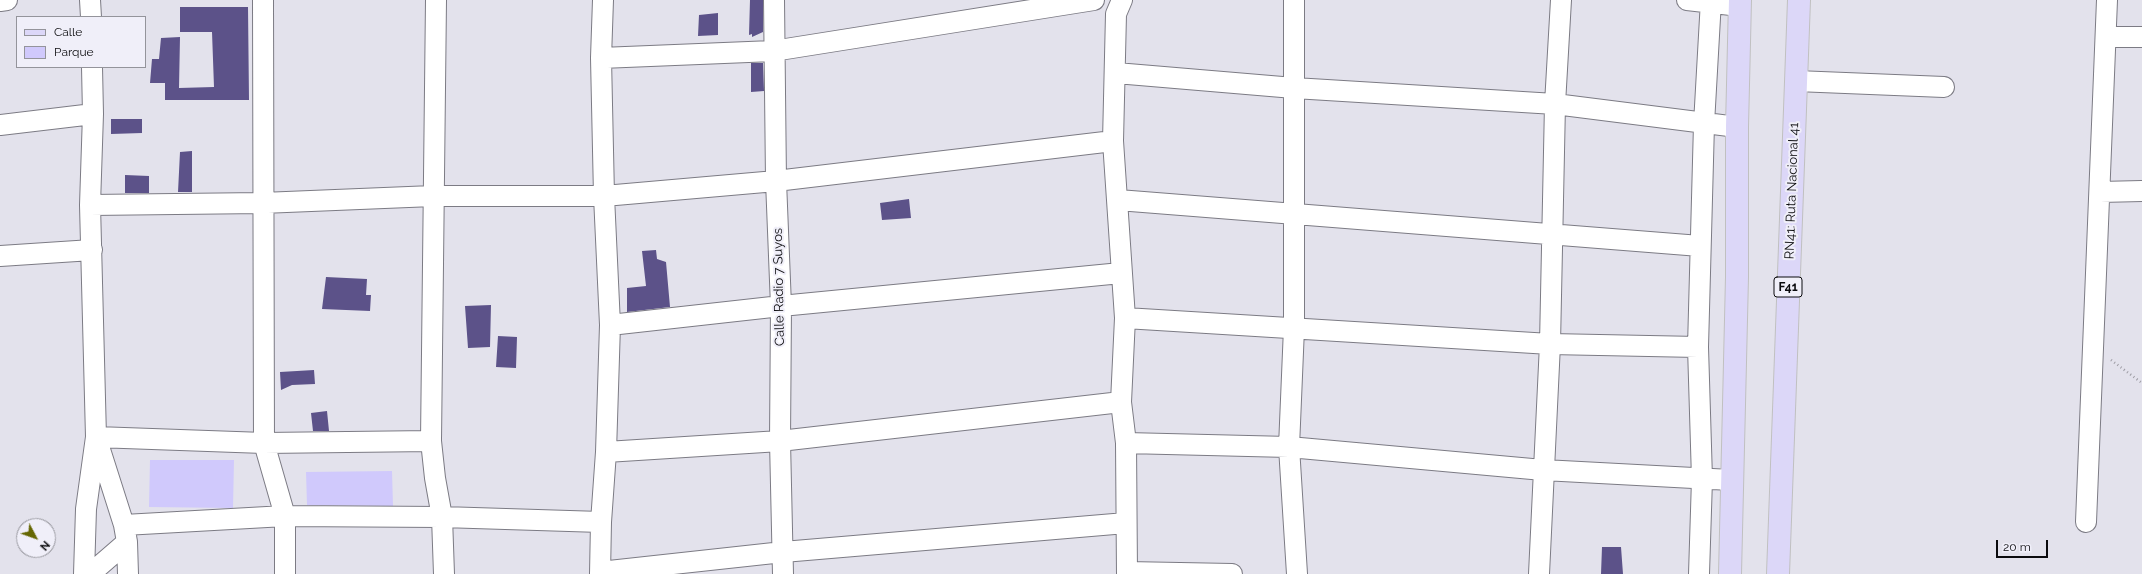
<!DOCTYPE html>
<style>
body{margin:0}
#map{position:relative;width:2142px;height:574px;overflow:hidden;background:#e3e2ec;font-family:Raleway,sans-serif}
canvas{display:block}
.legend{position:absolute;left:16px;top:16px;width:130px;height:52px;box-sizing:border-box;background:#f0eff9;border:1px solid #94949b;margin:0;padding:5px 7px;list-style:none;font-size:12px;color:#0b0b0e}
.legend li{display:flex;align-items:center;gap:8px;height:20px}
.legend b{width:20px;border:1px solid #94949b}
.north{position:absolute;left:16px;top:518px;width:40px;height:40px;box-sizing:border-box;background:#f0eff9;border:1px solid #94949b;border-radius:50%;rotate:131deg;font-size:11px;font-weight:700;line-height:16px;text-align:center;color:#0b0b0e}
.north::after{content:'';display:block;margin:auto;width:14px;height:18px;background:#656702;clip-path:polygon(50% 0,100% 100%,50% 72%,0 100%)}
.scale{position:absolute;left:1996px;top:540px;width:52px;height:18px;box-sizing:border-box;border:2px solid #0b0b0e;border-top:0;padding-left:5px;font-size:12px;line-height:14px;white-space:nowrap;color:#0b0b0e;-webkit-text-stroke:3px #f0eff9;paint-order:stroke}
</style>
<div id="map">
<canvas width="2142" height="574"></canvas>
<ul class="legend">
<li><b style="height:5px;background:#dcd7f8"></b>Calle</li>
<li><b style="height:11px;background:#d0c9fc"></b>Parque</li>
</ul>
<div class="north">N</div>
<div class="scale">20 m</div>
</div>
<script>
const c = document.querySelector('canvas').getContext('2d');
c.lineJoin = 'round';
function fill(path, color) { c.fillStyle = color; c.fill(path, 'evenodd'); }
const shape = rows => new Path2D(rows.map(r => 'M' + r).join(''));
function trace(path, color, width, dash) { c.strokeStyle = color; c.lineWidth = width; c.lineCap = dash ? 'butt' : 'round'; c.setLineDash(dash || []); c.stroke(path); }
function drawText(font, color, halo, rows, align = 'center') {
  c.font = font + ' Raleway,sans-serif'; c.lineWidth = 4; c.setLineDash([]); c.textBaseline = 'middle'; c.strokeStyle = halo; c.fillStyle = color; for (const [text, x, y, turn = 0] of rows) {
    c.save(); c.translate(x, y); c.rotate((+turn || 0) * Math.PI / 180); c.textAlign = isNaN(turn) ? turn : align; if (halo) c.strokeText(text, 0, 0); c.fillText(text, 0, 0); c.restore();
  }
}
fill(shape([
 [150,460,234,460,233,508,149,507],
 [392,471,393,506,307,505,306,472]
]), '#d0c9fc');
fill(shape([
 [750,0,763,0,763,32,752,37,752,34,749,35],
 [180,7,248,7,249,100,165,100,165,83,150,83,152,59,159,59,161,38,180,37,179,88,214,87,212,32,180,32],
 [718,13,718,35,698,36,699,15],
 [751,63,763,63,764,91,751,92],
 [111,119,142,119,142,133,111,134],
 [192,151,192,192,178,192,180,152],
 [125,175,149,176,149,193,125,193],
 [909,199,911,218,882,220,880,203],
 [656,250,657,259,666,262,670,307,627,312,627,288,646,286,642,251],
 [326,277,367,279,366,295,371,295,370,311,322,309],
 [491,305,490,347,468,348,465,306],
 [498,336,517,337,516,368,496,367],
 [314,370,315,384,292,385,281,390,280,372],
 [327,411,329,431,313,431,311,413],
 [1602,547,1621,547,1623,574,1601,574]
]), '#5c5289');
const minor = shape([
 [90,0,91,17],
 [263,0,264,443,285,516,285,574],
 [436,0,431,441,435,478,442,517,444,574],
 [774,0,776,181,781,306,780,441,783,574],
 [1122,0,1116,14,1113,141,1125,318,1121,402,1126,443,1127,574],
 [1294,0,1294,328,1289,447,1297,574],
 [1687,0,1740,6],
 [0,1,7,0],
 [2106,37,2142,37],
 [601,58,773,51,1094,0],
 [92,67,93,114,90,205,96,437,124,525,127,542,128,574],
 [1116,73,1294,88,1555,104,1737,127],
 [1796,81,1944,87],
 [0,125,93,114],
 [2100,192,2142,191],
 [1118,200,1700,246],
 [90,205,262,203,433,196,604,196,776,181,1113,141],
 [0,256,92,250],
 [1125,318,1550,344,1698,347,1704,124,1711,0],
 [610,325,781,306,1121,273],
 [1698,347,1702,479,1699,574],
 [1126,443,1289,447,1543,470,1731,480],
 [606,452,780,441,1121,402],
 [2086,522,2107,0],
 [124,525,285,516,442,517,601,522],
 [600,572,783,552,1126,523],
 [1127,572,1232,574],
 [84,574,86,509,96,437,264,443,431,441],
 [90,574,127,542],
 [600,574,601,522,606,452,610,325,604,196,601,58,603,0],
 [1539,574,1550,344,1555,104,1561,0]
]);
const major = shape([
 [1730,574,1737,277,1737,127,1740,0],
 [1778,574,1799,0]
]);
trace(minor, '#7c7b84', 22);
trace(major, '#c0c0c0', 24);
trace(shape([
 [2111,360,2142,383]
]), '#9d9ca4', 2.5, [1, 3]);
trace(minor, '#fff', 20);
trace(major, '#dcd7f8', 22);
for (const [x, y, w] of [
 [1788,287,28]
]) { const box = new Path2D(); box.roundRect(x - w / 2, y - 10, w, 20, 3); c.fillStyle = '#f0eff9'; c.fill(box); trace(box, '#0b0b0e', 1); }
drawText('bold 12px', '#0b0b0e', null, [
 ["F41",1788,287]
]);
drawText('13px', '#0b0b0e', '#f0eff9', [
 ["RN41: Ruta Nacional 41",1792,191,-88],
 ["Calle Radio 7 Suyos",779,287,-91]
]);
</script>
